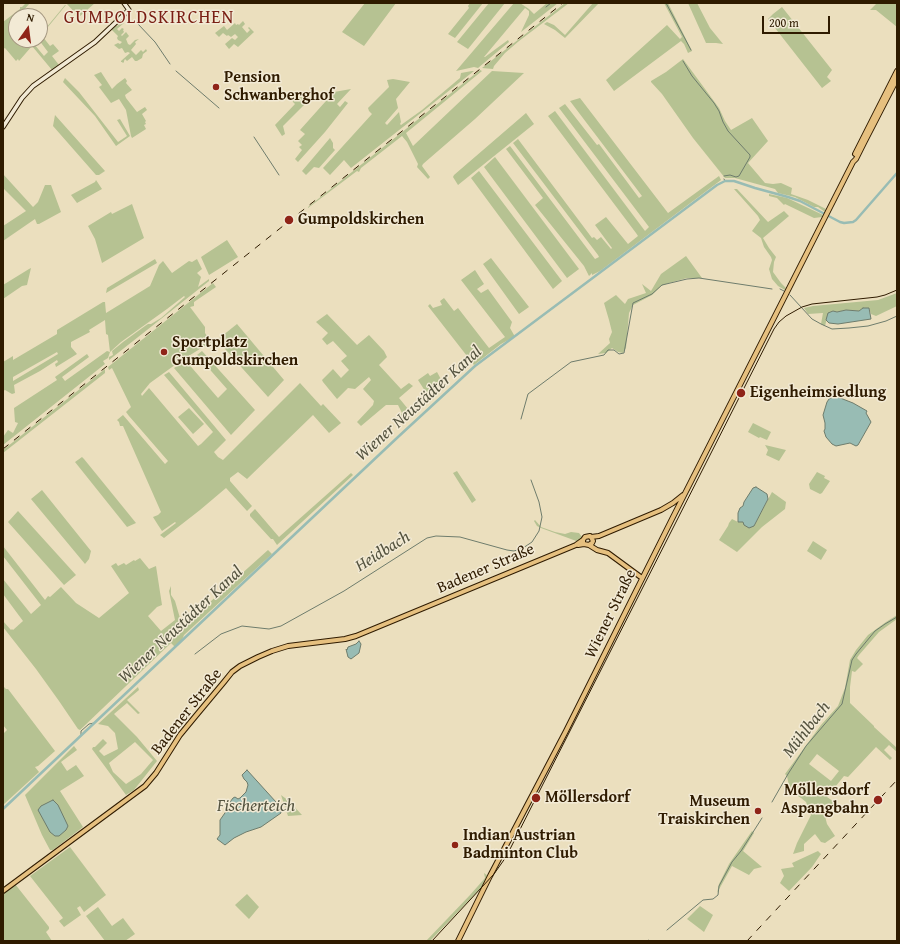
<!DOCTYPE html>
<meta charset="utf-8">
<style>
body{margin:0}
#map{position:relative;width:900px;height:944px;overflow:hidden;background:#ebdfbe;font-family:"Gentium Book Plus",serif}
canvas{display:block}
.frame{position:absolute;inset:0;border:4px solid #2f1b00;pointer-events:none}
.north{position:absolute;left:8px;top:8px;width:40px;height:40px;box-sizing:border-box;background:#f2ead5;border:1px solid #a49780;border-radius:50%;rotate:14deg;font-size:11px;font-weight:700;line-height:16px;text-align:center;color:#2f1b00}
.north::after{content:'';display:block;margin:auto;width:14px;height:18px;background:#8f2418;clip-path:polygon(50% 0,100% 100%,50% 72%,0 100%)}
.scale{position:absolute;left:762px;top:16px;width:68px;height:18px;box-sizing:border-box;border:2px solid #2f1b00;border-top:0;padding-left:5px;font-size:12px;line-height:14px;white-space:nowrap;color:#2f1b00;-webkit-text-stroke:3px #f2ead5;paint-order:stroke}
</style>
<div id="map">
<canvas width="900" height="944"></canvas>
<div class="frame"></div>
<div class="north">N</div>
<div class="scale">200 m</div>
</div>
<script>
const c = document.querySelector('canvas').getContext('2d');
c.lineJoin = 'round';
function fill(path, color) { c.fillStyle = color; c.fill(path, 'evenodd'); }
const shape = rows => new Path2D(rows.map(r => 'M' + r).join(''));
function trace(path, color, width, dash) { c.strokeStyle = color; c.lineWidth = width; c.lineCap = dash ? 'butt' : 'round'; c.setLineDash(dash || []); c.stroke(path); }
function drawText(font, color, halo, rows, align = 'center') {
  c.font = font + ' "Gentium Book Plus",serif'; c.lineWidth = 3; c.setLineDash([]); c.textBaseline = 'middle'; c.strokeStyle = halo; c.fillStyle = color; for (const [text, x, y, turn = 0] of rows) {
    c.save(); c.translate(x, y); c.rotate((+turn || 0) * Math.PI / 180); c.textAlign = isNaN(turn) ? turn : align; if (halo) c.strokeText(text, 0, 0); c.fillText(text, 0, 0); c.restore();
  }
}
fill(shape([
 [26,3,30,3,22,12,26,16,16,16,16,20,14,18,12,20,16,25,16,40,28,40,32,45,36,40,37,40,34,44,44,56,48,52,39,40,40,40,40,33,41,34,65,5,66,5,43,33,45,35,43,37,50,46,53,44,59,51,52,56,59,65,52,70,32,46,19,61,18,59,16,61,5,48,3,49,3,22,20,9,20,7,22,7],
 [66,3,95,3,79,17],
 [365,3,396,3,364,46,342,32],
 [470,3,483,3,455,38,448,34,469,8,468,6],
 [489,3,505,3,468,49,457,42],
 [514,3,520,3,529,9,534,14,547,3,558,3,521,32,529,15,529,11,525,8,484,57,485,57,493,51,508,40,509,42,478,68,474,67,456,71],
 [565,3,569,3,519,41,505,53,494,66,493,69,482,68],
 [593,3,599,3,565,38,555,30,544,24,547,22,554,25,565,35],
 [664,3,668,3,692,51,688,53,684,44,681,41,614,91,606,80,667,25,680,39,682,37],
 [688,3,697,3,710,28,723,44,716,43,706,43],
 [877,3,897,3,897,27,876,10,870,10],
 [782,7,832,70,827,77,831,81,822,88,768,19,773,14],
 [122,21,124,23,117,29,119,31,122,28,124,29,123,30,124,32,121,35,122,36,126,32,129,36,126,39,128,44,130,45,135,40,139,39,135,42,136,44,131,50,136,55,141,50,143,52,146,49,147,51,143,54,142,58,137,61,135,61,132,57,127,61,125,59,124,61,124,62,123,63,122,62,121,62,121,61,130,53,128,52,125,53,122,48,119,49,114,45,118,43,120,44,122,42,118,40,117,38,118,36,111,29,115,25,117,26],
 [243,21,245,24,242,27,247,33,250,30,248,28,249,27,254,32,238,47,234,44,229,49,225,44,232,38,235,40,238,37,235,34,231,37,228,35,227,36,223,33,219,37,215,33,224,26,227,30,235,23,236,25,238,24,239,25],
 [683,59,719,108,725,121,731,130,752,118,768,141,748,163,765,183,773,184,781,183,792,188,791,194,808,200,826,209,825,212,818,207,814,207,795,197,778,193,775,189,735,178,725,178,693,138,662,94,651,82,651,81,666,72],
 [480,70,482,71,406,133,413,146,492,71,524,73,475,119,423,164,422,166,430,177,428,179,417,167,418,164,407,142,402,136,361,168,359,172,357,171,308,208,308,207],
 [472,71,474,71,351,168,344,160,330,175,323,168,372,114,369,111,368,108,389,87,387,80,393,79,410,82,396,99,398,108,385,123,387,125,399,112,401,122,400,124,401,125,422,110,460,78,461,73],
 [101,72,112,89,117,84,125,78,127,81,126,83,132,90,125,95,126,98,137,112,145,107,147,110,142,114,146,121,145,122,146,124,144,125,146,129,132,138,131,136,126,110,119,99,111,103,99,87,102,85,94,75],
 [65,78,79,92,118,142,127,136,117,120,120,119,130,136,116,146,95,116,63,82],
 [351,89,337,104,340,107,345,101,348,103,325,132,298,162,295,159,302,150,299,147,302,145,298,141,305,134,300,130,334,92],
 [317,96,313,101,310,99,283,126,285,134,282,136,275,125,295,104,293,102,292,98],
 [580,98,668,213,719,176,721,180,600,271,592,275,592,273,589,276,584,266,535,205,543,198,506,149,510,146,595,259,599,257,598,255,513,143,518,139,592,238,594,237,597,240,601,237,611,249,612,248,595,225,606,217,628,244,638,236,636,233,548,116,555,111,645,231,649,227,559,108,565,104,597,145,599,144,639,198,642,196,570,101],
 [526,113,534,124,458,185,453,177,454,175],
 [55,115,105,171,99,175,96,175,53,126],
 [330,138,333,143,333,148,335,150,319,168,314,167,306,175,302,171],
 [495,157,579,269,567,278,484,167],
 [479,171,562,281,553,289,471,178],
 [3,174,33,207,38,202,45,185,51,185,61,212,39,224,37,224,35,219,3,241,3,226,26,211,3,188],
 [96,180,102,189,77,203,71,195,95,182],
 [734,189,737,189,768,222,784,211,789,216,763,238,769,248,776,257,774,262,773,272,781,283,786,288,785,290,778,286,772,279,769,269,772,260,771,257,764,247,761,238,752,231,760,220,758,216],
 [769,194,787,198,823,215,822,217,814,218,785,204,784,205,777,198,769,196],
 [132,204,144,238,102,263,95,239,88,226,111,212,112,214],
 [227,240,238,257,209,275,201,257],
 [686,256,702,278,687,278,669,283,661,286,652,295,633,305,629,313,626,348,623,353,618,352,612,348,606,353,598,354,610,343,609,339,612,332,609,320,604,303,616,295,625,304,628,299,646,293,642,284,651,291,661,274],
 [491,258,529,307,519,314,483,264],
 [155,259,157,263,106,293,107,288],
 [197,259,202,269,197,273,201,277,198,287,209,279,209,281,109,360,109,357,113,355,112,351,123,342,145,326,148,324,151,324,161,318,185,297,184,296,167,309,121,342,110,352,108,358,103,361,105,364,3,445,3,437,8,430,13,433,18,423,15,422,14,408,57,380,55,377,87,354,89,357,62,377,65,381,107,351,110,352,108,335,106,334,105,320,89,330,90,332,71,342,71,347,77,354,56,367,55,364,58,362,57,360,40,371,14,385,15,393,12,394,5,390,3,391,3,362,13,356,13,360,57,334,57,330,103,302,105,302,106,313,150,286,159,265,163,261,172,273,189,261,192,262],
 [57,352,58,354,13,381,13,377],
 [31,268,27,285,22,286,3,299,3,285,29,269],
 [475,270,484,284,477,289,481,293,488,289,512,322,510,328,514,335,514,337,501,344,474,365,428,306,430,304,433,308,442,305,440,301,444,298,454,311,458,308,489,348,505,337,461,280],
 [213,283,216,287,194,302,194,306,190,307,205,327,205,333,211,342,179,362,150,383,141,394,142,396,149,388,198,446,201,444,213,432,164,375,169,372,226,440,214,452,218,457,223,460,300,383,321,406,323,404,341,423,329,433,313,415,247,479,238,472,230,478,230,481,252,506,247,511,226,488,200,510,164,538,160,535,176,523,175,522,162,531,158,525,153,517,158,515,161,512,123,426,120,426,119,422,117,420,123,415,165,464,168,461,129,416,126,412,131,407,112,368,109,370,108,367],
 [897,293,897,306,876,316,871,314,869,308,863,308,859,311,846,310,837,312,832,311,828,314,825,326,821,324,823,313,808,314,804,308,813,306,878,300],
 [327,314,357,345,369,335,384,351,387,357,379,365,401,389,409,383,413,386,399,398,413,415,405,423,399,418,402,413,398,405,386,405,361,426,357,422,373,405,374,401,363,389,371,380,369,377,355,389,348,388,337,399,323,382,322,380,333,369,341,378,349,370,341,361,347,356,333,341,327,345,322,339,328,333,316,322],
 [237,324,284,380,268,397,217,340],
 [202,351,255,410,231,435,174,368,186,361,218,398,227,389,197,355],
 [105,369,105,373,3,453,3,450],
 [437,372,443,383,427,394,418,380,428,373,430,376],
 [189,408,204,424,193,434,178,417],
 [753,423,771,432,767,440,760,437,759,438,748,432],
 [765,445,786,450,779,461,766,455,768,450],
 [82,457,84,459,136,523,127,527,75,462],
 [457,471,476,500,472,503,453,473],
 [817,472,825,476,824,478,830,481,822,493,820,494,810,489,809,484],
 [351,473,353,475,277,545,273,539,271,539,250,516,250,514,255,509,279,537],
 [42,490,91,551,89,559,85,564,31,499],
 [772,492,786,502,785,509,762,527,737,552,719,540,728,526,729,523,732,519,738,522,743,522,754,526],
 [18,511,76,575,64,585,8,522],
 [535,520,541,527,555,532,565,534,571,532,579,533,582,537,581,539,579,542,541,528,537,526,534,521],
 [813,541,827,550,821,560,807,551],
 [3,546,45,600,48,596,50,597,61,587,76,603,99,618,129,593,111,566,116,563,118,566,124,563,126,565,134,560,135,561,140,558,149,569,156,566,162,605,157,607,148,616,161,631,175,620,169,591,171,586,171,595,175,601,182,625,210,602,268,550,272,554,184,635,182,640,175,647,171,643,80,730,78,729,59,701,36,669,3,627,3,621,11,630,12,629,13,630,23,621,3,594,3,579,31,614,41,605,3,556],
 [897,615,897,619,879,632,859,655,857,658,863,664,855,672,852,671,850,687,850,703,874,726,874,727,897,748,897,752,889,745,884,750,892,758,890,760,876,747,848,777,844,776,827,797,840,806,836,810,832,808,824,812,827,824,835,836,825,843,821,842,815,834,804,844,804,851,793,854,797,843,811,815,806,802,801,798,790,791,787,776,785,774,821,725,838,706,845,688,850,660,856,650,868,635,886,622],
 [817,754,839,771,831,781,809,764],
 [3,686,6,689,8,689,55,751,38,766,35,767,39,772,3,805,3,734,7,730,3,725],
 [138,687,139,690,127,700,140,713,138,714,127,703,114,714,137,737,157,761,134,790,126,795,92,749,93,747,95,747,103,739,107,743,99,751,104,756,118,749,115,733,108,726,98,724],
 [135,742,153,760,141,774,126,784,113,772,109,763],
 [74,746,77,750,61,762,67,771,76,765,84,776,60,791,83,827,53,850,50,850,42,835,25,795],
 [281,795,289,801,302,815,288,816],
 [752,831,754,833,743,851,762,867,754,869,749,875,732,866,717,893,719,884,729,864],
 [70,847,106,895,84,912,80,906,77,908,81,915,64,927,59,921,63,918,30,876],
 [818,851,821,854,812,867,789,891,780,883,784,876,781,869,794,867,792,863],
 [484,873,488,876,485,880,484,885,430,941,426,941,470,895,485,878],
 [15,884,49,927,49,929,46,932,52,941,3,941,3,893],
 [247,894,259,907,249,919,235,905],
 [700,906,713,915,704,932,687,919],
 [98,907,112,926,123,918,135,934,125,941,105,941,86,916]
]), '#b6c292');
const water = shape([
 [863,308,869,308,871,319,838,324,829,323,826,320,828,313,833,311,837,312,846,310,859,311,863,308],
 [835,396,853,403,867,411,866,413,871,422,858,445,856,446,850,443,836,446,832,444,826,437,824,431,825,429,825,423,823,415,827,402,829,399,835,396],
 [756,487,767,494,768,499,754,526,749,528,744,525,743,522,738,522,738,513,740,508,743,506,744,502,753,488,756,487],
 [359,641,361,644,359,653,351,659,348,657,346,649,347,650,348,647,356,644,359,641],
 [247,770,276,802,277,805,280,808,281,813,261,827,246,832,234,838,225,845,217,839,220,835,220,820,227,810,227,808,232,807,233,806,230,802,233,798,235,797,238,799,240,798,246,792,248,785,247,782,244,779,242,775,247,770],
 [53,800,58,805,68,826,66,830,59,836,55,836,50,832,38,810,41,806,53,800]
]);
fill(water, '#98bcb4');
trace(water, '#6e7c6c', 1);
trace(shape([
 [666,3,691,50],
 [546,7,551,3],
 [138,24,155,42,170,64],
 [683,61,692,76,714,103,719,111,723,122,728,131,750,155,750,157,739,176,736,177,730,175,724,176],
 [176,71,219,108],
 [254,137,279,175],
 [724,179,725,181],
 [780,289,784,291],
 [790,295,812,319,821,324,832,329,849,328,868,326,886,321,897,316],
 [521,419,528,394,571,362,604,355,608,350,614,350,619,354,624,353,633,303,652,294,662,285,687,279,699,278,772,289],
 [195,654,221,634,242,626,269,629,281,626,344,591,427,538,436,536,460,537,507,550,514,551,523,548,532,542,539,531,542,517,539,502,531,480],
 [81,735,81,731,89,724,94,723],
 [772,802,788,774,806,746,842,704,852,660,856,654,875,631,885,624,897,617],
 [667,930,703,900,713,899,718,895,719,886,732,862,741,851,762,818],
 [647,941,648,940]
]), '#6e7c6c', 1);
trace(shape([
 [3,809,398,437,475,366,717,185,725,181,734,181,755,188,788,197,800,201,840,222,844,223,853,222,856,220,897,173]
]), '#98bcb4', 2.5);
const secondary = shape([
 [3,127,22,98,33,86,95,42,129,10,124,3]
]);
const primary = shape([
 [855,154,897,71],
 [591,537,599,536,661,510,673,503,683,495],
 [583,542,583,540,585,537,590,536,592,539,593,541,592,543,589,545],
 [578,545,584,544,589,545,597,550,608,553,642,578],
 [3,891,145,786,156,773,180,735,194,718,224,682,232,672,240,666,258,657,272,651,288,646,345,639,356,636,576,545,583,540],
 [458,941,490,876,566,731,672,519,853,162,856,159,864,143,897,79]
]);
trace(secondary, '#2f1b00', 5.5);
trace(primary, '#2f1b00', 6);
trace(secondary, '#f2ead5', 3.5);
trace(primary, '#e6c07f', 4);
trace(shape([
 [432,941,494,874,506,857,774,329,779,322,786,316,802,307,812,304,877,297,885,295,897,290]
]), '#2f1b00', 1);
trace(shape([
 [3,449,563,3],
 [747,941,897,780]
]), '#2f1b00', 1, [7, 7]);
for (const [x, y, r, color] of [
 [216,87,4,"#8f2418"],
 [289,220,5,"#8f2418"],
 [164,352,4,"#8f2418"],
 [741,393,5,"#8f2418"],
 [536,798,5,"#8f2418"],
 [878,800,5,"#8f2418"],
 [758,811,4,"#8f2418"],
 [455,845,4,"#8f2418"]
]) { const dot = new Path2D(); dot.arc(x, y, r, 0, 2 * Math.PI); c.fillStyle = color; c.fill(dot); trace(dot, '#f2ead5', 1.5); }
drawText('bold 16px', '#2f1b00', '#f2ead5', [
 ["Pension",224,78],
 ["Schwanberghof",224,96],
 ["Gumpoldskirchen",298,220],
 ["Sportplatz",172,343],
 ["Gumpoldskirchen",172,361],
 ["Eigenheimsiedlung",750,393],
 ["Möllersdorf",869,791,"right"],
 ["Aspangbahn",869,809,"right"],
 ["Möllersdorf",545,798],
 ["Museum",750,802,"right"],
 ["Traiskirchen",750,820,"right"],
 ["Indian Austrian",463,836],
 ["Badminton Club",463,854]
], 'left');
drawText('16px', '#2f1b00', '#f2ead5', [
 ["Badener Straße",486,569,-23],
 ["Wiener Straße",611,614,-64],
 ["Badener Straße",187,712,-52]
]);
drawText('italic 17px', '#54533f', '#f2ead5', [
 ["Wiener Neustädter Kanal",419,404,-42],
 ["Heidbach",383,552,-32],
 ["Wiener Neustädter Kanal",181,625,-43],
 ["Mühlbach",807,730,-52],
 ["Fischerteich",256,807]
]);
c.letterSpacing = '1px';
drawText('18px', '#7a1f14', '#f2ead5', [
 ["GUMPOLDSKIRCHEN",149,18]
]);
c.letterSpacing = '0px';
</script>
